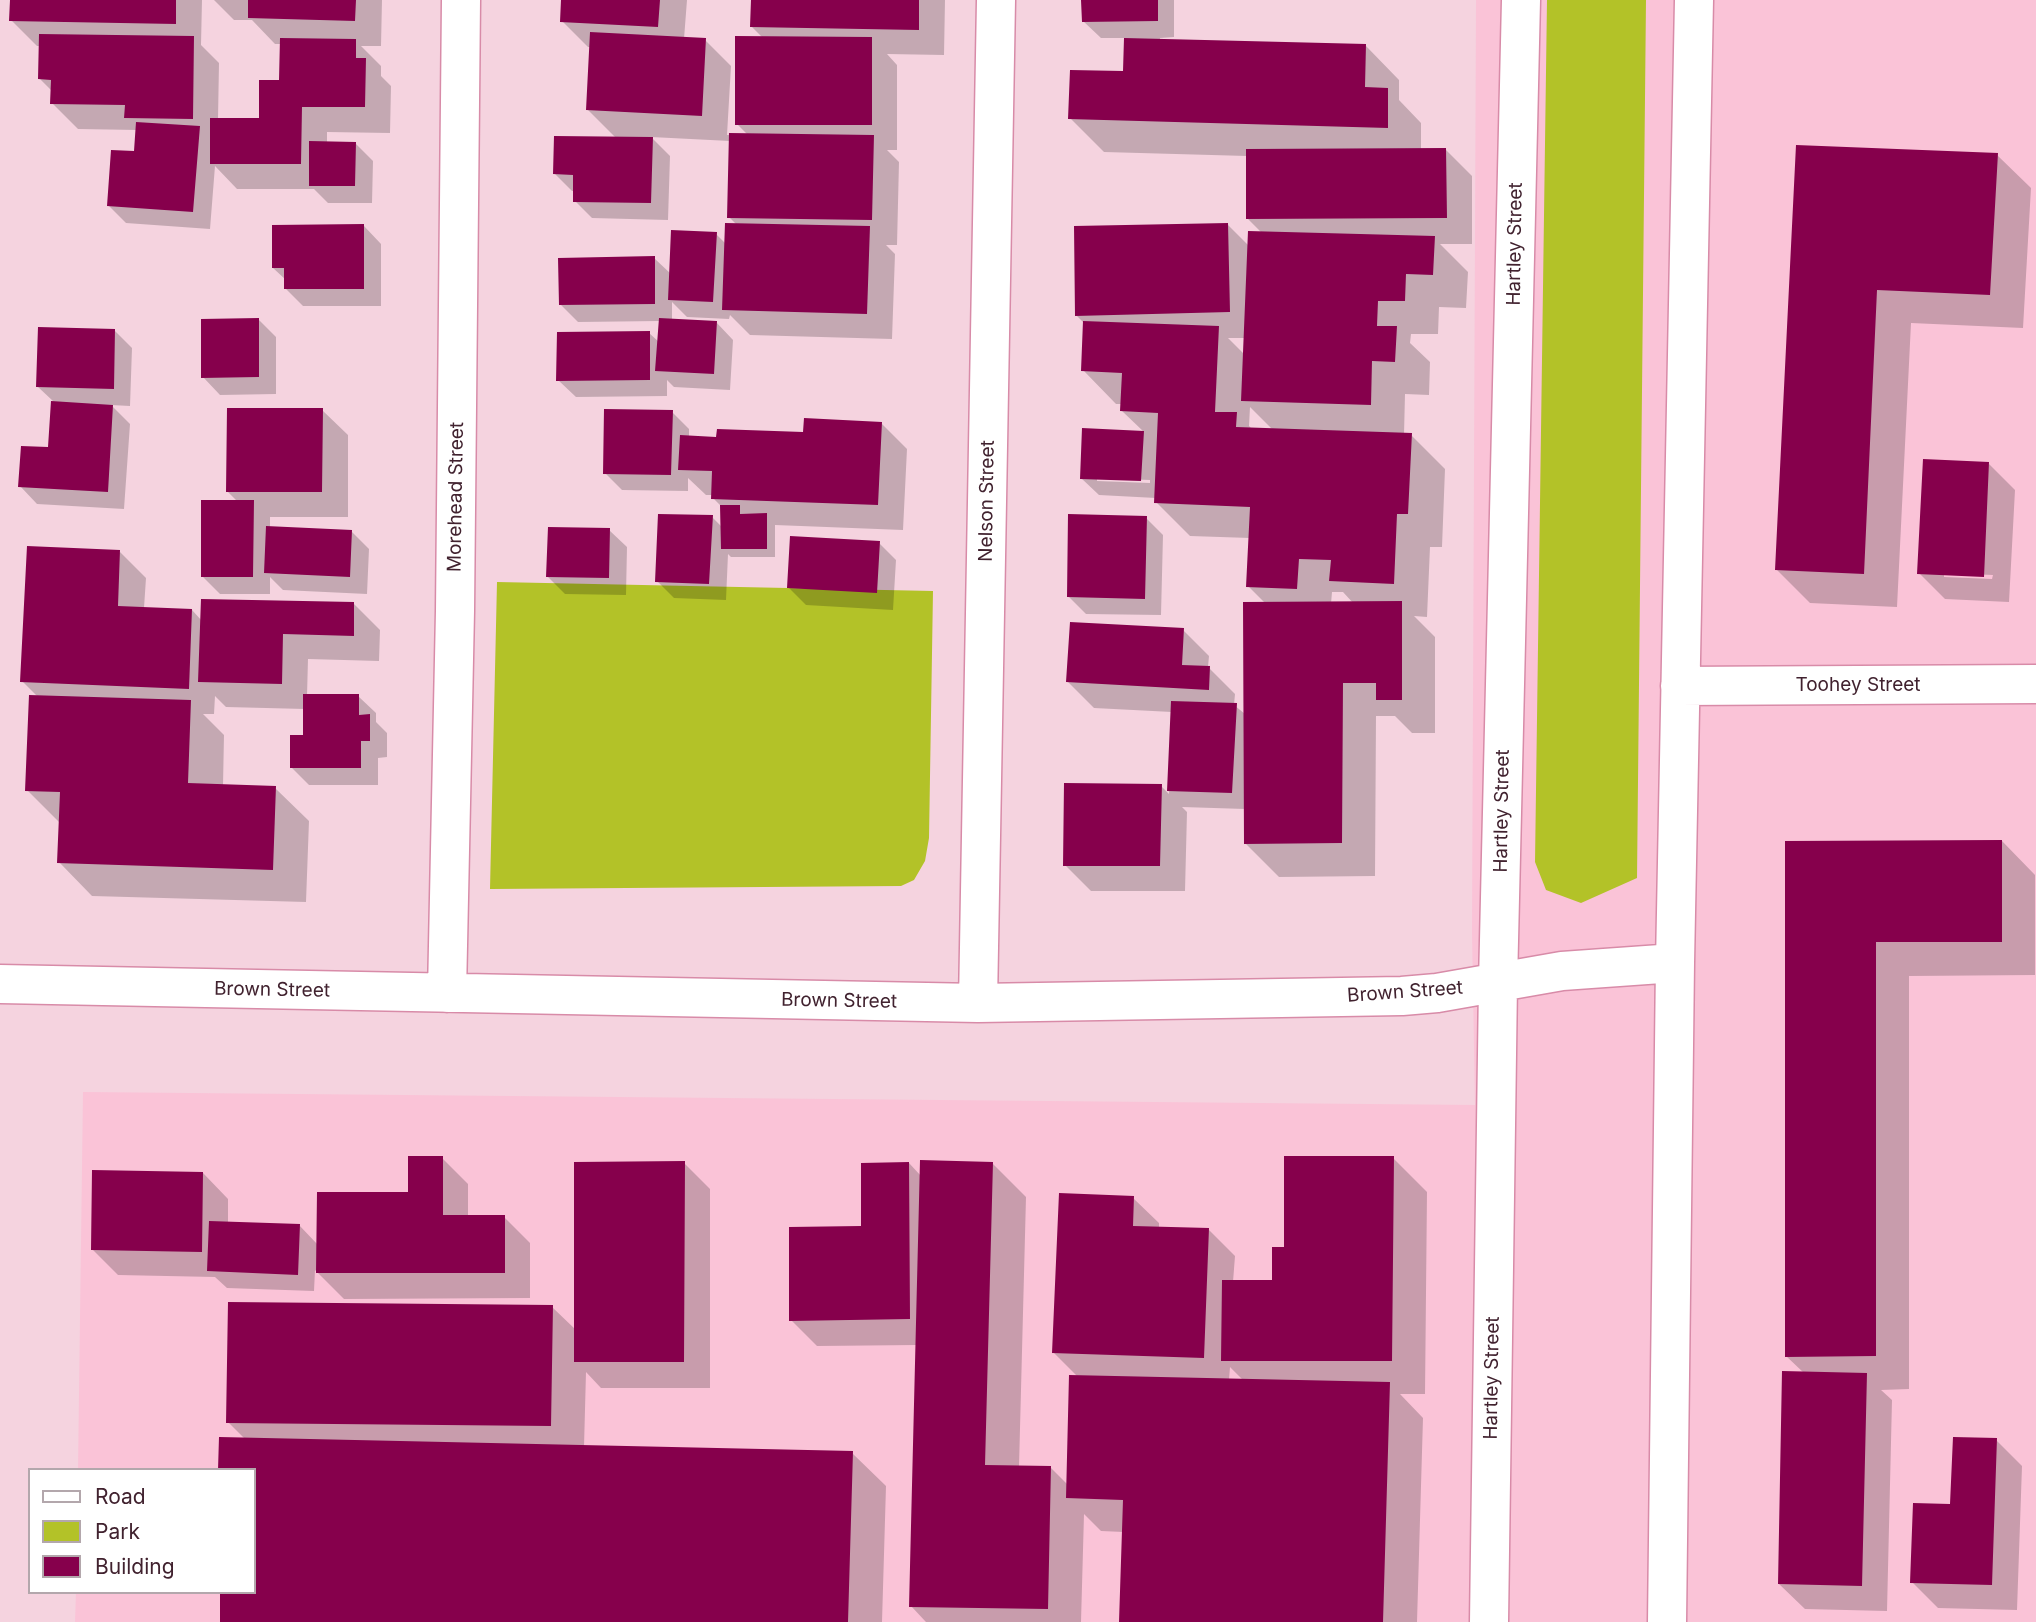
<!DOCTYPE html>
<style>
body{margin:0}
#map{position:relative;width:2036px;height:1622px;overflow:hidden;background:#f5d3df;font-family:Inter,sans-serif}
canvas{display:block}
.legend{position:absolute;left:28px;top:1468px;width:228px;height:126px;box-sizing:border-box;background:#fff;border:2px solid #b3a7ac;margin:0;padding:9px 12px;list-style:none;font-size:21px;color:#41222f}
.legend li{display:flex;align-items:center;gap:14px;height:35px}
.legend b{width:35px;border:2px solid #b3a7ac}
</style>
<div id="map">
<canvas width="2036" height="1622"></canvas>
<ul class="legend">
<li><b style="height:9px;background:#fff"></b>Road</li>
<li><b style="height:19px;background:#b3c228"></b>Park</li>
<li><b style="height:19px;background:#86004c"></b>Building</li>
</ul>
</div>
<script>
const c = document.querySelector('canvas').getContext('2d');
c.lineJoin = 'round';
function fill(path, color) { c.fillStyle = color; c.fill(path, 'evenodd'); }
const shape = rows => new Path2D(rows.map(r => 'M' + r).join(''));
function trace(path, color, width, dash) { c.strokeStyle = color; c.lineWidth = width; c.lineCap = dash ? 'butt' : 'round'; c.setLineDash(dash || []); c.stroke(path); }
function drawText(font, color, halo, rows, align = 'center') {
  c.font = font + ' Inter,sans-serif'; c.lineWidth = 7; c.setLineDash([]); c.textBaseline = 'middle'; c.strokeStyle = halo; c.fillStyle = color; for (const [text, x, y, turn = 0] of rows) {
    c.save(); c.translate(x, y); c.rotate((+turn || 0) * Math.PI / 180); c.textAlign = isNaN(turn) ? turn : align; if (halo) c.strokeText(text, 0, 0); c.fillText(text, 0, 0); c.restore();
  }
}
fill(shape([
 [1476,0,2036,0,2036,1622,75,1622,76,1592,254,1592,254,1470,78,1470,83,1092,1475,1105,1472,932]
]), '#fac3d7');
fill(shape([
 [1547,0,1646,0,1637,878,1581,903,1546,890,1535,862],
 [497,582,933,591,929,838,925,861,914,880,901,886,490,889]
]), '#b3c228');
fill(shape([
 [11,0,202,0,201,45,219,63,218,119,261,119,281,82,281,44,275,44,252,20,234,20,214,0,382,0,381,46,361,46,381,66,381,76,391,86,390,133,327,132,327,143,355,143,373,161,372,203,328,203,314,189,237,189,215,166,210,229,126,223,109,206,135,153,137,130,78,129,52,103,52,91,40,79,40,46,37,46,11,20],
 [563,0,687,0,684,39,705,40,731,66,727,135,748,135,737,124,763,38,752,27,752,0,945,0,944,55,887,54,897,65,897,150,887,150,899,162,897,245,886,245,895,254,892,339,750,335,730,315,729,319,687,317,672,302,672,320,716,322,733,340,730,390,674,387,667,380,667,396,576,397,558,380,649,333,659,342,660,321,578,322,561,305,654,258,671,274,716,234,726,244,737,225,729,217,730,141,651,137,670,156,668,220,592,218,575,201,575,191,572,191,555,174,616,138,588,110,591,47,588,47,562,21],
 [1083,0,1174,0,1174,37,1160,38,1160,41,1366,46,1399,80,1399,100,1421,123,1421,150,1446,150,1472,176,1472,244,1440,244,1468,272,1466,308,1439,307,1438,334,1411,334,1410,343,1430,362,1429,395,1405,394,1404,435,1411,435,1445,469,1442,547,1430,547,1427,617,1414,616,1435,637,1435,733,1412,733,1395,716,1376,716,1375,876,1279,877,1245,843,1245,809,1182,807,1187,812,1185,891,1091,891,1065,865,1161,786,1169,794,1172,712,1094,708,1068,682,1183,630,1209,656,1208,667,1235,694,1234,705,1245,714,1266,604,1248,586,1250,538,1190,536,1156,502,1156,498,1099,495,1081,478,1144,432,1122,411,1122,404,1116,404,1083,370,1085,324,1076,315,1228,225,1249,246,1262,233,1248,219,1247,156,1104,152,1070,118,1125,73,1126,38,1101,38,1083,21],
 [1228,338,1245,338,1245,355],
 [1250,407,1273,430,1252,429,1249,426],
 [1097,478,1150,480,1150,483,1097,481],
 [1332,592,1343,592,1354,604,1331,604],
 [1797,146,1997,155,2031,188,2023,328,1911,323,1897,607,1810,603,1777,570],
 [364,226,381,244,381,306,303,306,286,289,286,280,273,268],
 [259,320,276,337,276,394,220,395,203,377],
 [115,331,132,348,130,406,111,405,130,424,124,509,37,504,20,486,50,449,53,401,38,387],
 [322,410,348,435,348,517,270,517,270,528,352,532,369,549,367,594,283,590,270,577,270,594,220,594,203,577,238,502,228,492],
 [672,412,689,429,689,438,718,439,804,434,881,423,907,449,903,530,775,525,775,557,731,557,728,554,726,600,674,598,657,581,712,517,722,527,722,507,713,498,713,495,706,495,688,478,688,491,622,490,605,473],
 [1989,464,2015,490,2009,602,1945,599,1919,573],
 [1944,573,1993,575,1992,579,1944,577],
 [1146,518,1163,535,1161,615,1086,614,1069,597],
 [609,530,627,547,626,595,565,594,548,577],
 [879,543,896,560,893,610,806,605,789,588],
 [120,552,146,578,144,608,192,610,202,621,354,604,380,630,379,661,308,659,307,696,358,696,376,713,376,722,387,733,387,757,378,758,378,785,309,785,292,768,305,737,305,709,226,707,215,696,214,714,203,714,224,735,223,786,275,788,309,821,306,902,92,896,59,862,60,823,27,790,38,697,22,681],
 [2002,841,2035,875,2035,975,1909,976,1909,1389,1881,1390,1892,1400,1887,1611,1805,1609,1779,1584,1804,1373,1786,1356,1787,843],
 [442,1158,468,1184,468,1217,504,1217,530,1243,530,1298,344,1299,315,1270,314,1291,227,1288,215,1277,118,1275,92,1249,203,1173,228,1199,228,1223,299,1225,318,1245,410,1194],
 [1393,1158,1427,1192,1425,1394,1400,1394,1423,1418,1417,1622,1121,1622,1124,1532,1101,1531,1084,1514,1081,1622,926,1622,911,1606,917,1345,817,1346,791,1320,863,1228,909,1163,921,1176,992,1163,1026,1197,1019,1467,1050,1467,1068,1485,1078,1377,1054,1353,1133,1198,1159,1223,1159,1228,1209,1230,1235,1256,1233,1282,1274,1282,1286,1249],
 [1230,1367,1243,1380,1229,1380],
 [684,1163,710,1189,710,1388,601,1388,586,1372,584,1447,852,1453,886,1486,882,1622,221,1622,254,1592,254,1470,245,1439,228,1422,552,1307,576,1330],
 [1996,1440,2022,1466,2017,1610,1938,1608,1912,1582,1952,1506]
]), '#0003');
fill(shape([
 [10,0,176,0,176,24,9,21],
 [248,0,356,0,355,21,248,18],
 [561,0,660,0,658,27,560,22],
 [751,0,919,0,919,30,750,27],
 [1081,0,1158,0,1158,21,1082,22],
 [590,32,706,38,702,116,586,110],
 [39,34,194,36,193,119,124,118,125,105,50,104,51,80,38,79],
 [735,36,872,37,872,125,735,125],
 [280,38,356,39,356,58,366,58,365,107,302,107,301,164,210,164,210,118,259,118,259,80,279,80],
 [1124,38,1366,44,1365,87,1388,88,1388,128,1068,119,1070,70,1123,71],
 [136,122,200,126,193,212,107,206,111,150,134,151],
 [729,133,874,135,872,220,727,218],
 [554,136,653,137,651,203,573,202,573,175,553,174],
 [309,141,356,142,355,186,309,186],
 [1796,145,1998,153,1990,295,1877,290,1864,574,1775,570],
 [1446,148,1447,218,1246,219,1246,149],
 [725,223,870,226,867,314,722,310],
 [1228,223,1230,312,1075,316,1074,226],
 [364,224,364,289,284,289,284,268,272,268,272,225],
 [671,230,717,232,713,302,668,300],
 [1248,231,1435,236,1433,275,1406,274,1405,301,1378,301,1377,326,1397,326,1395,362,1372,361,1371,405,1241,401],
 [655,256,655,304,559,305,558,258],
 [259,318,259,377,201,378,201,319],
 [659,318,717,321,714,374,655,371],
 [1083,321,1219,326,1215,412,1237,412,1236,427,1412,433,1408,514,1397,514,1394,584,1329,581,1331,560,1299,559,1297,589,1246,587,1250,507,1154,503,1158,413,1120,411,1122,373,1081,371],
 [38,327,115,329,114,389,36,387],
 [650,331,650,380,556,381,557,332],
 [51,401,113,405,108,492,18,487,21,446,48,447],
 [227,408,323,408,322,492,226,492],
 [604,409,673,410,671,475,603,474],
 [804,418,882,422,878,505,711,499,712,471,678,470,680,435,716,437,717,429,803,432],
 [1082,428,1144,431,1141,481,1080,479],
 [1923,459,1989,462,1984,577,1917,574],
 [201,500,254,500,253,577,201,577],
 [720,505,740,505,740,514,767,513,767,549,721,549],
 [658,514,713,515,709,584,655,582],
 [1068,514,1147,516,1145,599,1067,597],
 [266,526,352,530,350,577,264,573],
 [548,527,610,528,609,578,546,577],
 [790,536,880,541,877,593,787,588],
 [27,546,120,550,118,606,192,609,189,689,20,682],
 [201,599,354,602,354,636,283,634,282,684,198,682],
 [1402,601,1402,700,1376,700,1376,683,1343,683,1342,843,1244,844,1243,602],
 [1070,622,1184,628,1182,665,1210,666,1209,690,1066,682],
 [303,694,359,694,359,715,370,714,370,741,361,741,361,768,290,768,290,735,303,735],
 [29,695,191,700,188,783,276,786,273,870,57,863,60,792,25,791],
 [1171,701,1237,703,1232,793,1167,791],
 [1064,783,1162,784,1160,866,1063,866],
 [2002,840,2002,942,1876,942,1876,1356,1785,1357,1785,841],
 [408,1156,443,1156,443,1215,505,1215,505,1273,316,1273,317,1192,408,1192],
 [1284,1156,1394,1156,1392,1361,1221,1361,1222,1280,1272,1280,1272,1247,1284,1247],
 [920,1160,993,1162,985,1465,1051,1466,1048,1609,909,1607],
 [685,1161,684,1362,574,1362,574,1162],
 [909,1162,910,1319,789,1321,789,1227,861,1226,861,1163],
 [92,1170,203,1172,202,1252,91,1250],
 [1059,1193,1134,1196,1133,1226,1209,1228,1204,1358,1052,1353],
 [209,1221,300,1224,298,1275,207,1271],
 [228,1302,553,1305,551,1426,226,1423],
 [1782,1371,1867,1373,1862,1586,1778,1584],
 [1069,1375,1390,1382,1383,1622,1119,1622,1123,1500,1066,1498],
 [219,1437,853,1451,848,1622,220,1622,220,1592,254,1592,254,1470,218,1470],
 [1953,1437,1997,1438,1992,1585,1910,1583,1913,1503,1950,1504]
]), '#86004c');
const minor = shape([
 [1680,686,2036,684],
 [0,984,978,1003,1402,996,1437,993,1562,971,1675,963],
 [447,993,455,611,461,0],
 [978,1003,996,0],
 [1489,1622,1498,983,1521,0],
 [1667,1622,1675,963,1694,0]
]);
trace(minor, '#d88ba8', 41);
trace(minor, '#fff', 38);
drawText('19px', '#41222f', '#fff', [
 ["Hartley Street",1515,244,-89],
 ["Morehead Street",456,497,-89],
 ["Nelson Street",987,501,-89],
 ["Toohey Street",1858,685],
 ["Hartley Street",1502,811,-89],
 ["Brown Street",272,990,1],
 ["Brown Street",1405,992,-4],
 ["Brown Street",839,1001,1],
 ["Hartley Street",1492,1378,-89]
]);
</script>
